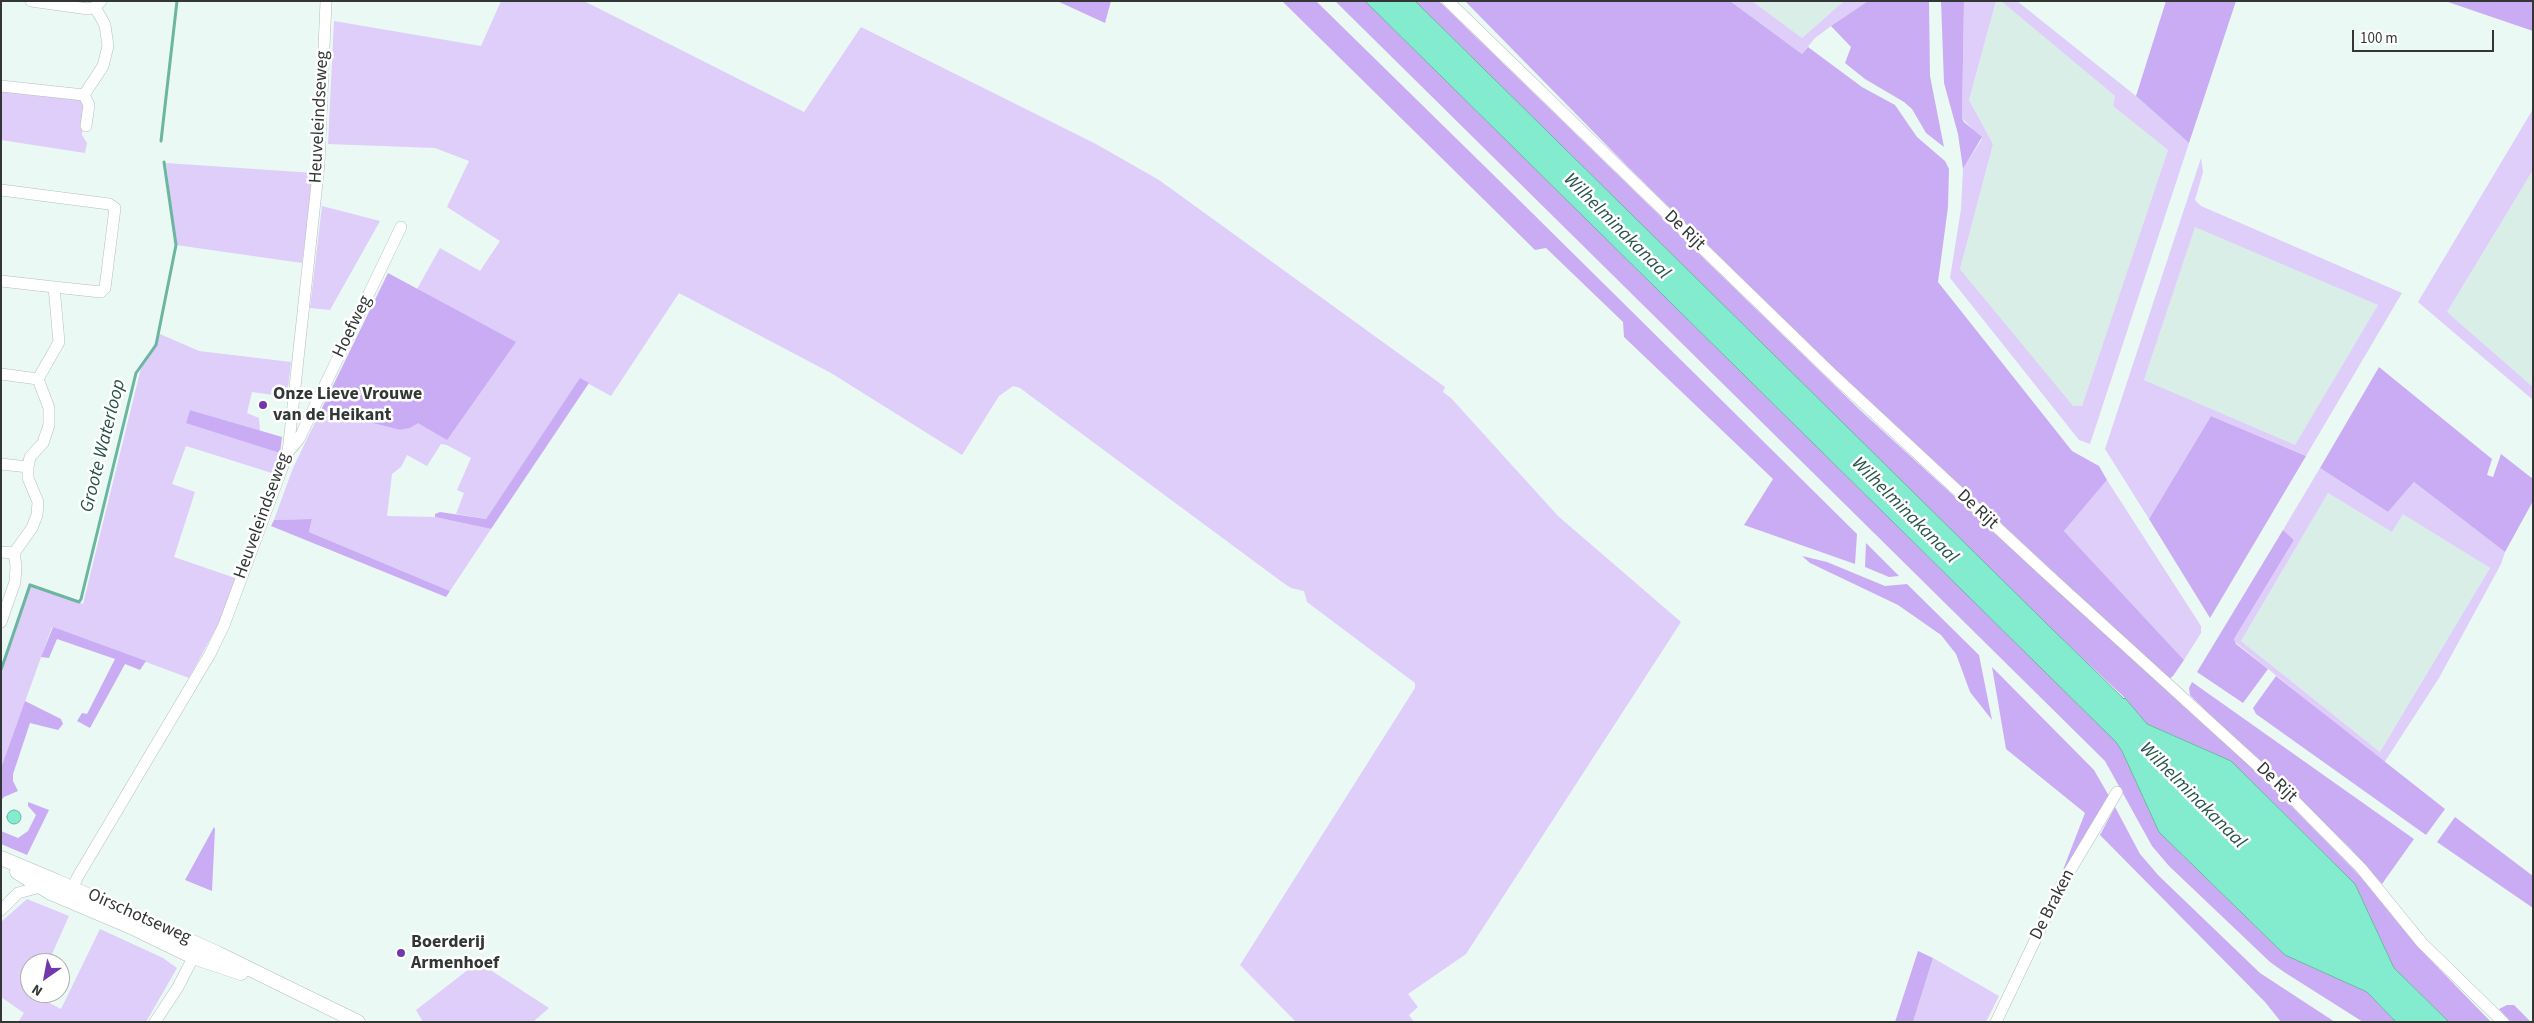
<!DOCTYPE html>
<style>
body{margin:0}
#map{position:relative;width:2534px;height:1023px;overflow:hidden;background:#ebf9f4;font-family:"Source Sans 3",sans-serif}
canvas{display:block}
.frame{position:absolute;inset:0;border:2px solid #323735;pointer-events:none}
.north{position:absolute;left:20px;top:953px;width:50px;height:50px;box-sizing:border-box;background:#fff;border:1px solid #adafae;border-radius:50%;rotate:213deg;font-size:14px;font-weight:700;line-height:20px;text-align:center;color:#323735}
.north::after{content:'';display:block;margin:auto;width:18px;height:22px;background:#7337ad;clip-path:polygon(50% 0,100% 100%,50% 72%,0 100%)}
.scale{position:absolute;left:2352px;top:30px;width:142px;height:22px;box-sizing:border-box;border:2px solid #323735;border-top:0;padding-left:6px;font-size:15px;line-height:18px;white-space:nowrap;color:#323735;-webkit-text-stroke:4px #fff;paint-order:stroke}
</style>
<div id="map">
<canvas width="2534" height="1023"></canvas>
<div class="frame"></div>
<div class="north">N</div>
<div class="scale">100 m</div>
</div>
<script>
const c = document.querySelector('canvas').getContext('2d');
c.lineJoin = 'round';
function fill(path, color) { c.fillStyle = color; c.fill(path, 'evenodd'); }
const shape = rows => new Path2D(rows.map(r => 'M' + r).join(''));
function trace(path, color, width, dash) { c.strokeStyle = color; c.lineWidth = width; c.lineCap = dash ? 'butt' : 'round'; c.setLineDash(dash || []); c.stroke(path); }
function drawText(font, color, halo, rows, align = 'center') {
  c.font = font + ' "Source Sans 3",sans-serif'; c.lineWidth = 5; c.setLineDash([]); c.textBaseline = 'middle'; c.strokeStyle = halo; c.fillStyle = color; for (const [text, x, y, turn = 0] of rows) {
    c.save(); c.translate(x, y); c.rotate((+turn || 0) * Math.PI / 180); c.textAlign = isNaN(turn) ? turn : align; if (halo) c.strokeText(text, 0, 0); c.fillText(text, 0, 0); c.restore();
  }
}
fill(shape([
 [1752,1,1844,1,1802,38],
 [1996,1,2001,1,2115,96,2113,106,2168,150,2082,406,2073,407,1960,269,1993,144,1969,100],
 [2533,170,2533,387,2447,312],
 [2195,226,2378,305,2295,446,2144,380],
 [2328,493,2392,532,2403,513,2490,568,2380,752,2241,641]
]), '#d9eee6');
fill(shape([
 [501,1,584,1,804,112,861,27,1096,144,1159,180,1445,387,1443,392,1451,398,1558,516,1681,622,1466,954,1408,994,1418,1007,1409,1015,1414,1022,1296,1022,1240,965,1415,688,1415,683,1307,602,1304,591,1291,588,1282,582,1020,388,1013,386,999,396,962,455,831,373,679,293,611,396,580,379,486,519,456,514,464,493,457,490,471,458,447,445,441,444,427,466,407,455,401,467,392,474,387,516,435,517,491,529,450,591,309,532,312,519,274,520,293,468,321,410,400,430,410,428,515,343,417,289,440,248,480,271,500,241,447,207,469,161,435,148,328,144,334,21,481,46],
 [1730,1,1752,1,1802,38,1844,1,1868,1,1831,26,1815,38,1802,54],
 [1964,1,1996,1,1969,100,1993,144,1960,269,2073,406,2082,406,2168,150,2113,106,2115,96,2001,1,2017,1,2136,96,2189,143,2090,444,2079,440,1950,278,1961,209,1963,169,1982,139,1962,118],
 [1,89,80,99,85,104,82,135,87,143,85,153,1,140],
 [2533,109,2533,170,2447,312,2533,387,2533,400,2418,302],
 [2201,158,2203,172,2195,200,2201,206,2402,293,2306,456,2211,416,2149,519,2105,449],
 [2195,227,2378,305,2295,445,2144,380],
 [166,163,314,173,302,263,176,245],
 [322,206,380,221,330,310,310,308],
 [160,334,199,351,291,362,287,397,252,392,247,413,259,418,260,431,190,410,187,422,280,453,275,474,186,446,172,484,195,492,174,557,238,579,221,619,189,678,52,627,1,768,1,676,29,583,83,604,141,368],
 [2320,468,2388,512,2414,482,2505,552,2501,564,2439,678,2384,763,2235,642,2234,639,2294,540,2283,530],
 [2328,493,2392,532,2403,514,2490,568,2380,752,2241,641],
 [2107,480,2201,626,2201,633,2184,660,2064,531],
 [27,899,69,916,48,963,30,963,30,993,61,1009,100,929,163,958,177,968,146,1022,18,1022,24,1013,1,997,1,922],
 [1933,958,1999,996,1986,1022,1913,1022],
 [478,962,549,1008,533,1022,423,1022,416,1010]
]), '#dfcdfa');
fill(shape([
 [1057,1,1111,1,1105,23],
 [1282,1,1316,1,1517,198,1857,534,1855,564,1744,525,1773,479,1624,337,1623,322,1546,248,1535,250],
 [1335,1,1365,1,2116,742,2122,751,2159,832,2285,955,2367,992,2396,1022,2363,1022,2284,972,2270,962,2169,866,2152,846,2105,761],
 [1415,1,1439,1,1860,410,2215,735,2248,762,2360,876,2418,947,2491,1022,2449,1022,2394,968,2355,884,2231,761,2147,724,2125,698,2045,623],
 [1465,1,1730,1,1802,54,1808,47,1862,87,1895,105,1917,137,1945,161,1949,169,1948,207,1938,282,2072,451,2099,466,2107,480,2064,531,2184,660,2173,676,2169,679,1822,357,1629,168],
 [1868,1,1929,1,1930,76,1944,147,1926,133,1912,109,1904,102,1865,79,1845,63,1851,47,1831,26],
 [1941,1,1964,1,1962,118,1964,122,1982,137,1963,169,1958,134,1944,83],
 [2166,1,2236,1,2189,143,2136,96],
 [2445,1,2533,1,2533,31],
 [388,273,516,342,447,440,418,423,410,428,400,430,321,410],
 [2379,367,2492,459,2487,475,2493,477,2501,454,2533,479,2533,501,2505,552,2414,482,2388,512,2320,468],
 [580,378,589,383,491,529,435,517,435,514,440,512,486,519],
 [190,410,282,437,280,453,186,423],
 [2211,416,2306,456,2210,618,2149,519],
 [312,519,309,532,450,591,446,597,271,526,274,520],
 [2283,530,2294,540,2234,639,2236,644,2268,669,2243,703,2197,672],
 [1866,543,1899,576,1889,577,1865,567],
 [1802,556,1827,562,1885,586,1907,584,1979,655,1992,720,1970,692,1956,654,1941,635,1898,605,1810,563],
 [53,627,146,661,140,670,125,664,90,728,77,721,82,713,87,714,115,659,57,639,49,658,41,657],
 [1992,667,2094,770,2109,796,2061,875,2085,813,2006,749],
 [2276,676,2445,809,2426,835,2256,714,2253,708],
 [2192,682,2414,839,2382,884,2349,847,2198,703,2190,695,2189,688],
 [25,701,61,719,63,724,58,730,30,723,13,774,13,781,18,791,4,797,1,800,1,768],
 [28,802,49,810,27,855,1,844,1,831,18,838,28,831,36,815,28,806],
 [2115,807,2140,854,2159,876,2260,973,2335,1022,2281,1022,2265,1002,2100,835],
 [2455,817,2533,876,2533,908,2437,842],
 [214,827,215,829,212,891,185,880],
 [1918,951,1933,958,1913,1022,1895,1022],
 [2507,1005,2514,1005,2531,1022,2511,1022,2499,1009]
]), '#caacf5');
const water = shape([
 [1365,1,1415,1,2050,627,2124,699,2125,698,2147,724,2231,761,2355,884,2394,968,2449,1022,2396,1022,2367,992,2285,955,2159,832,2122,751,2116,742,1365,1],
 '7 817a7 7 0 1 1 14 0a7 7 0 1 1-14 0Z'
]);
fill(water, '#84ecce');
trace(water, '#6bb6a0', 1);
trace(shape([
 [161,141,177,1],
 [1,670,30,585,79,602,81,599,136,373,156,345,176,245,164,162]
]), '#6bb6a0', 3);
const minor = shape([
 [31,1,88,9,95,7,101,1],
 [1448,1,1832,374,2046,573,2282,788,2361,868,2422,943,2503,1022],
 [1,86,84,95,103,66,108,46,105,25,95,7],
 [84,95,89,105,86,126],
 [1,190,109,204,115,208,105,288,101,292,54,287],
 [1,281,54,287,59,342,38,379,49,408,49,425,43,443,30,457,28,467,28,478,38,502,37,515,32,528,14,553,1,552],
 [1,374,38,379],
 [288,452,299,439,401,227],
 [1,464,28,467],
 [1,622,15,582,16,566,14,553],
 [70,895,77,878,210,654,224,625,288,452,319,164,326,1],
 [1,910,18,893,40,887],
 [155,1022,178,987,197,950],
 [1996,1022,2062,884,2117,792]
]);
const major = shape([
 [1,858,56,881,217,953,358,1022],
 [17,872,51,893,129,926,193,957,241,973]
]);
trace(minor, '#b3c0bb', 12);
trace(major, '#b3c0bb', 15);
trace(minor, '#fff', 11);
trace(major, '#fff', 14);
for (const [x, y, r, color] of [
 [263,405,5,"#7337ad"],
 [401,953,5,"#7337ad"]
]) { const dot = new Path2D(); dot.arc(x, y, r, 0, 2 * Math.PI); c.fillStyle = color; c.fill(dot); trace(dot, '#fff', 2); }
drawText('18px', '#323735', '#fff', [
 ["Heuveleindseweg",320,117,-87],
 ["De Rijt",1684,231,44],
 ["Hoefweg",353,327,-64],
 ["De Rijt",1977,510,43],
 ["Heuveleindseweg",263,516,-70],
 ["De Rijt",2276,783,44],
 ["De Braken",2053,905,-63],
 ["Oirschotseweg",139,917,24]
]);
drawText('bold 18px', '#323735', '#fff', [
 ["Onze Lieve Vrouwe",273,395],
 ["van de Heikant",273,416],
 ["Boerderij",411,943],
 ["Armenhoef",411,964]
], 'left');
drawText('italic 19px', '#275448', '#fff', [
 ["Wilhelminakanaal",1616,227,45],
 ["Groote Waterloop",104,446,-76],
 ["Wilhelminakanaal",1904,511,45],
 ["Wilhelminakanaal",2192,796,45]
]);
</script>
